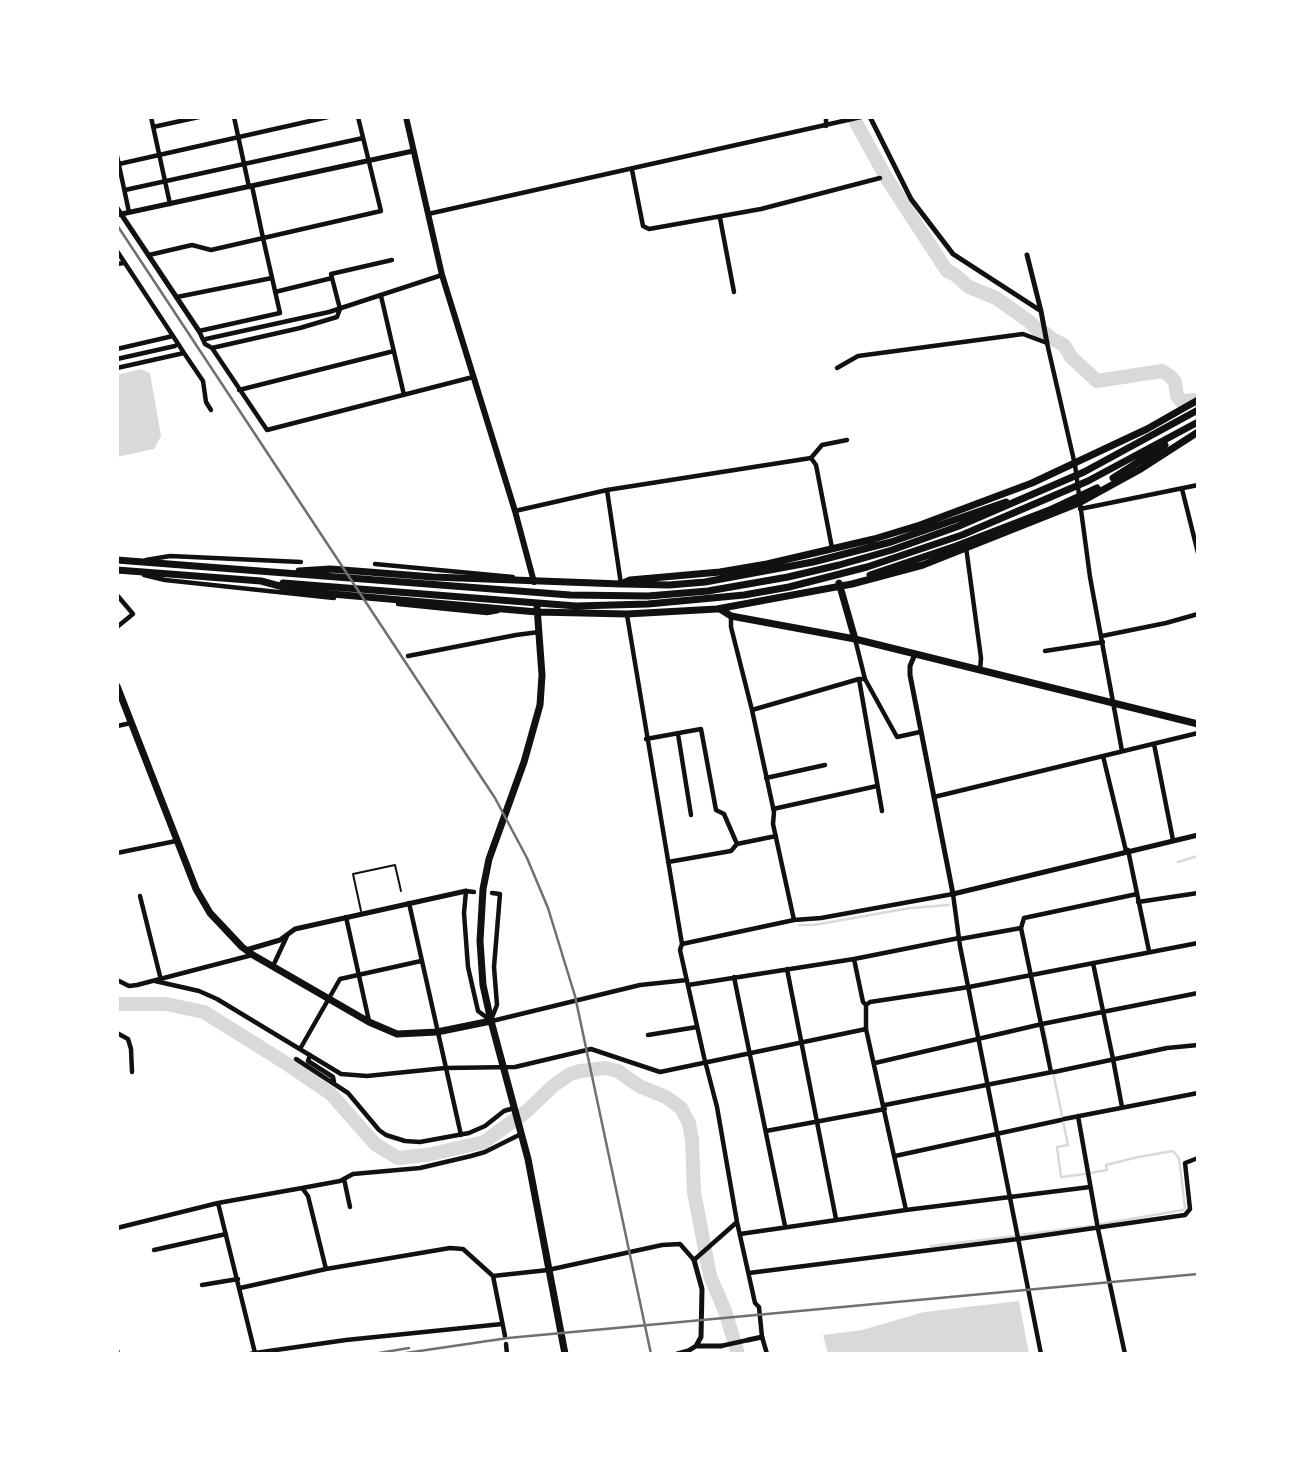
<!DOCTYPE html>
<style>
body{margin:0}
#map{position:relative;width:1315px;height:1471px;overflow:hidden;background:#fff;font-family:"Alegreya Sans",sans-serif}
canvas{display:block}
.frame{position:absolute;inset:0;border:119px solid #fff;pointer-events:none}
</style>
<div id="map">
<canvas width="1315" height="1471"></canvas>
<div class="frame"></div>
</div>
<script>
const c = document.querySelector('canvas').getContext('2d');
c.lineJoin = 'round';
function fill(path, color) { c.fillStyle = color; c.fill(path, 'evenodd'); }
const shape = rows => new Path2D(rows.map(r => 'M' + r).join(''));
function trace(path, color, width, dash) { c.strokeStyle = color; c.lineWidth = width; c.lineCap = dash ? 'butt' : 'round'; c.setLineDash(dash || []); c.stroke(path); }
fill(shape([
 [140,369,150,373,161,436,154,449,117,457,117,375],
 [1019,1301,1029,1354,828,1354,823,1335,862,1330,924,1312]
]), '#d9d9d9');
trace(shape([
 [1178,862,1198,856],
 [799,925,814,925,910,908,949,905],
 [1044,1027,1050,1058],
 [1053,1072,1068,1145,1057,1147,1061,1177,1085,1174],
 [1090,1173,1107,1170,1106,1165,1138,1157,1173,1151,1179,1158,1185,1208,1183,1210,1101,1224],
 [1020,1235,1091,1226],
 [931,1246,1015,1236]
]), '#d9d9d9', 2.5);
trace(shape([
 [853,117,887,179,947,271,954,274,969,287,996,298,1030,322,1041,334,1045,333,1052,339,1064,345,1071,357,1097,381,1162,371,1170,376,1175,382,1177,396,1181,401,1198,400],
 [117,1004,166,1004,204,1012,284,1062,331,1094,375,1144,398,1158,427,1155,484,1142,527,1111,553,1086,570,1074,580,1071,605,1068,618,1071,639,1086,666,1097,681,1108,689,1123,692,1140,694,1192,710,1276,725,1311,738,1354]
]), '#d9d9d9', 14);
trace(shape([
 [361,911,353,874,395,865,401,891]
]), '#111', 2);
trace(shape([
 [151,117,170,204],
 [234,117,249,187],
 [826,126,826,117],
 [153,127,199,117],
 [117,156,129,212],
 [119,164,328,117],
 [632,170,643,226,649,229,761,209,880,178],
 [252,186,263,238,280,313,199,331,205,344,212,348,300,328,337,317,340,309,332,278,275,292],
 [125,190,363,138],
 [428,214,861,117],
 [720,218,734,292],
 [117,251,173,336],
 [149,255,192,245,211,250,381,211,358,117],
 [117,264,124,263],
 [332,278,331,274,392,260],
 [381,296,404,395],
 [177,297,272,278],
 [206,339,329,312,442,275],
 [212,348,267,430,473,377],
 [117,349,173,336,184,353,117,368],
 [184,353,203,381,206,402,211,410],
 [117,359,175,346],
 [837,368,858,356,1023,334,1047,343,1075,465,1090,577,1122,751],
 [239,390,394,351],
 [811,458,816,465,832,548],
 [1182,489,1198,553],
 [607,490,621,584],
 [1080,509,1198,485],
 [515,511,607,490,811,458,822,445,847,440],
 [966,547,981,658,980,671],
 [146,560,170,556,301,562],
 [375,564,513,577],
 [144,575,165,580,334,598],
 [117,595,133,614,117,627],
 [398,604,487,613,498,611],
 [627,615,682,944,680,950,704,1057,717,1107,737,1222,755,1303,759,1307,762,1337,767,1354],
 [731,616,731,627,752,710,774,812,773,824,794,920],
 [1102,636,1166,623,1198,614],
 [855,639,865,679,897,737,920,732],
 [1045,651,1103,642],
 [408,656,516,635,539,632],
 [865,679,859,679,882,811],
 [752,710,859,679],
 [117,726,131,723],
 [678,734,691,815],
 [646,739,701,729,716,810,724,814,737,844],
 [1154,744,1173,840],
 [1103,756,1126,851],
 [766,778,825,765],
 [934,797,1198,733],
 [773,809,877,786],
 [1128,850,1149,951],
 [117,853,176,841],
 [668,862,731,851,737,844,776,836],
 [474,892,466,891,464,913,468,967,478,1011,490,1020],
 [140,896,161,980],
 [1138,902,1198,893],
 [409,903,461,1135],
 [346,917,369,1021],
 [1021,928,1024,918,1137,894],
 [960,939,1021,928,1051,1072],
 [682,944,794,920,821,918,953,894,960,946,1041,1354],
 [854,959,863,1002,866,1005,866,1029,906,1210],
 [1093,963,1113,1059],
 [273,966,287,936],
 [787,969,836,1219],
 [734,977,785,1226],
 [117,980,129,986,137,985,252,955],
 [155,981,199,991,217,999,341,1074,367,1076,445,1068,515,1067,591,1049,660,1072,866,1029],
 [688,985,854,959,959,938],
 [866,1005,870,1002,969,987,1198,943],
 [491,1020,497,1005,494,967,500,894,492,893],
 [492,1021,640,985,687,980],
 [117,1033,128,1039,131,1049,132,1072],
 [648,1035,697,1027],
 [300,1049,340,979,421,961],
 [310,1055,308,1061,333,1077,334,1082],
 [296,1059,348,1093,379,1130,386,1135,405,1141,420,1142,469,1133,485,1126,504,1111,514,1108],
 [1113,1059,1122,1107],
 [875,1063,1042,1024,1198,993],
 [1054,1072,1167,1048,1198,1045],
 [885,1105,1052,1072],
 [1078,1116,1098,1229,1125,1354],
 [1064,1119,1198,1093],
 [766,1131,885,1109],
 [895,1156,1061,1120],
 [344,1179,350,1207],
 [302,1188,340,1181,353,1174,420,1168,471,1156,485,1152,521,1134],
 [218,1203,255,1353,250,1354],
 [117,1228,218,1203,302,1188,308,1196,326,1269],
 [740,1234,906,1210,1090,1187],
 [154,1250,226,1234],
 [749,1273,1018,1239,1185,1215,1190,1209,1185,1163,1198,1158],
 [493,1276,548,1270,662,1245,680,1244,694,1260,737,1222],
 [202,1285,238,1279],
 [240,1288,326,1269,450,1248,463,1249,493,1276,505,1336],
 [506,1344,507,1354],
 [721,1346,748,1340],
 [117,1350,118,1354],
 [255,1353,346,1340,502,1324]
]), '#111', 4.5);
trace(shape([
 [870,117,911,199,953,254,1041,311,1047,343],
 [117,208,199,331],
 [117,215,413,151],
 [1027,255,1041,311],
 [915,654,910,666,910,675,953,894,1198,835],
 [246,950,280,940,295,929,466,891],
 [748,1340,762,1337],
 [696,1346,721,1346],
 [677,1354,688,1351,696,1346,701,1337,702,1289,694,1260]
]), '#111', 5);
trace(shape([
 [406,117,442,275,515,511,534,582]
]), '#111', 6);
trace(shape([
 [1113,478,1165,445],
 [117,560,570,595,648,596,708,591,788,577,839,565,892,550,959,526,1084,472,1198,410],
 [117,570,261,581,298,591,537,612,627,614,717,609,852,584,923,565,1079,503,1139,470,1198,432],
 [299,571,330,569,433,577,621,584,630,580,720,572,767,564,874,539,920,525,1032,483,1147,429,1198,400],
 [870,575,956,546,1052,509,1097,488],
 [283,583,576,606,648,604,744,595,789,587,867,567,962,535,1088,481,1198,422],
 [839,583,855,639],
 [624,584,669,585,705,582,813,562,891,542,1006,502],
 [537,607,542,675,540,705,524,762,489,859,483,889,480,941,483,985,491,1021,528,1159,565,1354],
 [720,609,731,616,855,639,1198,724],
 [117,686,196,889,210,913,242,947,253,955,369,1022,397,1034,437,1032,491,1021]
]), '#111', 7);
trace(shape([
 [117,225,495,798,527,858,548,908,575,996,651,1354],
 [373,1354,409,1348],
 [399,1354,508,1338,1198,1274]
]), '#707070', 2.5);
</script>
